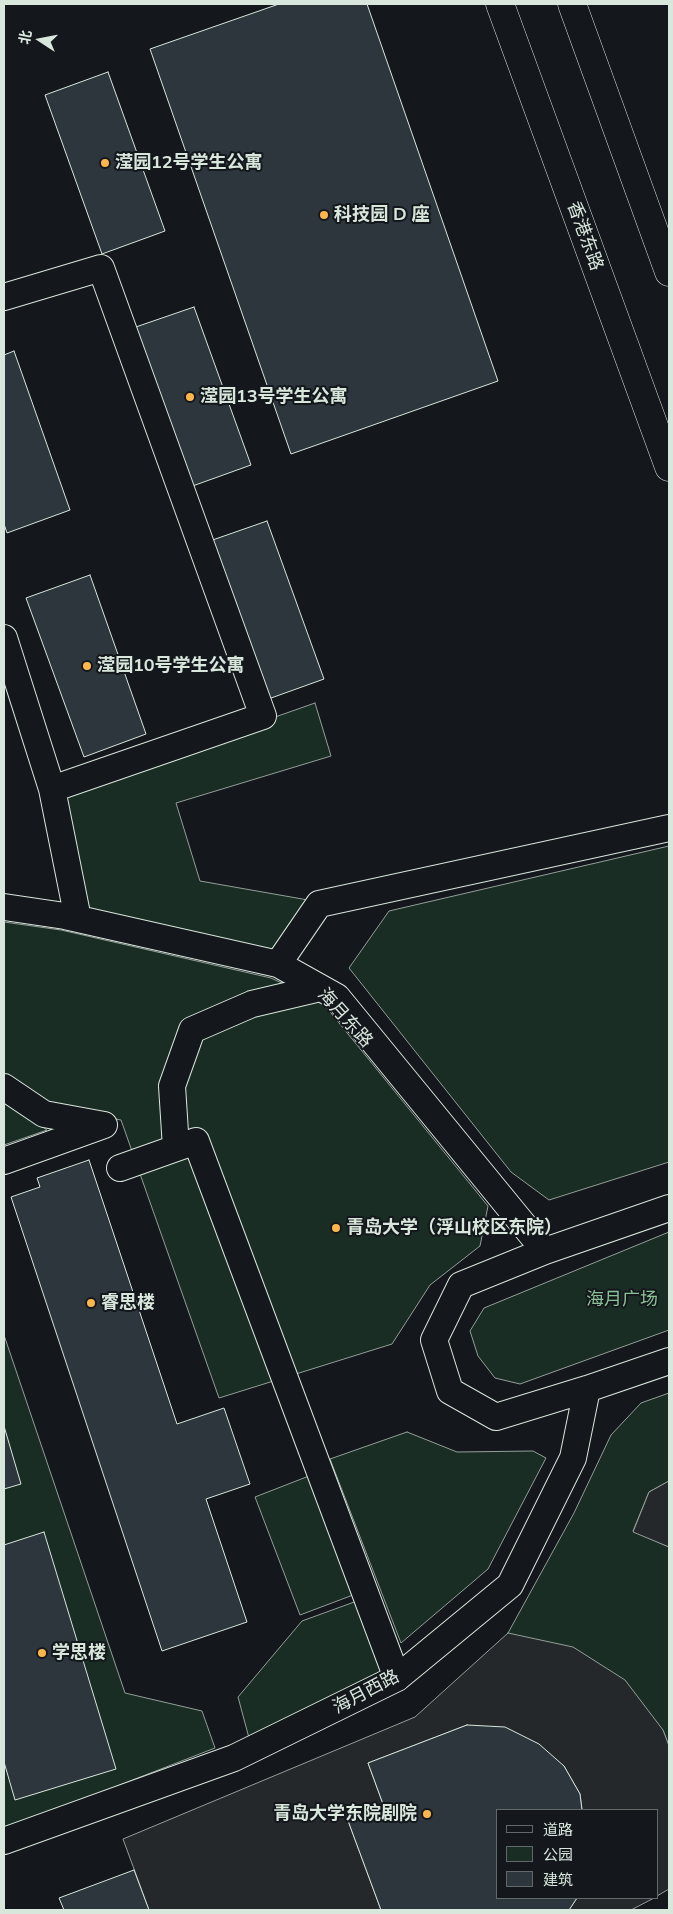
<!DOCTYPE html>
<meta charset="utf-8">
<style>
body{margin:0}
#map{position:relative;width:673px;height:1914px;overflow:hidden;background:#14181c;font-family:Mulish,"Noto Sans SC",sans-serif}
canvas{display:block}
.frame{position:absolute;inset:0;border:5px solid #d8e6dc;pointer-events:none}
.legend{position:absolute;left:496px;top:1809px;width:162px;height:90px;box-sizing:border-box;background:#14181c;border:1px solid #626a69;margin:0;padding:6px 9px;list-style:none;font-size:15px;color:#d8e6dc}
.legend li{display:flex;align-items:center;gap:10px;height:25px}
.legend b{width:25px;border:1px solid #626a69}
.north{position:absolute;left:15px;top:15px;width:50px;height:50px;-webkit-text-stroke:4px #14181c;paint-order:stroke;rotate:281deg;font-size:14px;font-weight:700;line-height:20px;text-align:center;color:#d8e6dc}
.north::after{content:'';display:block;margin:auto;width:18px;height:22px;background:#d8e6dc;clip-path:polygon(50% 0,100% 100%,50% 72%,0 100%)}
</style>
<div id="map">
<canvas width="673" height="1914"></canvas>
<div class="frame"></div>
<ul class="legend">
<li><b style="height:6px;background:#14181c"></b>道路</li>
<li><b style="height:14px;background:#1a2d24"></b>公园</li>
<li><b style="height:14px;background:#2c363c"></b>建筑</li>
</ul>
<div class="north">北</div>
</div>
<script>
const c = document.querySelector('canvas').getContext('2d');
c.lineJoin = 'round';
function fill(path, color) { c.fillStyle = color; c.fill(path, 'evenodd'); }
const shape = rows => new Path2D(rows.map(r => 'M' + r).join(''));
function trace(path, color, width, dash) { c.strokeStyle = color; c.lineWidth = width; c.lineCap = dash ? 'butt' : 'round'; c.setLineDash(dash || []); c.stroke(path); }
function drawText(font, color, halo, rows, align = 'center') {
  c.font = font + ' Mulish,"Noto Sans SC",sans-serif'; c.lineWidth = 4; c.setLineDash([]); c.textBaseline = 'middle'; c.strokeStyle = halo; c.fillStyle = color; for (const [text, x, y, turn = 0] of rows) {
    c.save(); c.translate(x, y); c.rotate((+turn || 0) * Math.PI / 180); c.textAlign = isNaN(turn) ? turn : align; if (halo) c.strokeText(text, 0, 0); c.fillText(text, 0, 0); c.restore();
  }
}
const green = shape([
 [315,703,331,756,176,803,200,881,308,900,275,952,86,909,62,792,315,703],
 [669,846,669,1162,549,1200,511,1172,349,968,389,911,669,846],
 [4,922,61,930,271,978,322,1002,488,1206,480,1246,430,1285,392,1344,219,1398,121,1120,51,1108,4,1076,4,922],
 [4,1099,47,1130,4,1145,4,1099],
 [669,1232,669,1330,520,1384,495,1378,478,1356,470,1331,484,1308,669,1232],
 [4,1335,125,1693,202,1711,215,1748,4,1830,4,1335],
 [669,1393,669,1481,649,1492,633,1531,669,1547,669,1746,663,1730,508,1633,574,1513,611,1435,641,1403,669,1393],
 [407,1432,457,1452,533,1451,546,1458,488,1569,401,1643,330,1459,407,1432],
 [309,1476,353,1595,300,1615,255,1497,309,1476],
 [357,1601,384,1674,249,1738,238,1697,302,1621,357,1601]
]);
fill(green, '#1a2d24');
trace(green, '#939e99', 1);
const parking = shape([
 [669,1481,669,1547,633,1532,649,1492,669,1481],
 [508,1633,573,1647,625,1680,663,1730,669,1746,669,1889,657,1896,657,1810,582,1810,580,1794,564,1766,467,1725,368,1763,383,1804,347,1818,381,1910,149,1910,123,1839,415,1717,508,1633],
 [577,1898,654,1898,631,1910,569,1910,577,1898]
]);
fill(parking, '#24282b');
trace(parking, '#939e99', 1);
const building = shape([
 [279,4,367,4,498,381,291,454,150,49,279,4],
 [108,72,165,231,102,254,45,95,108,72],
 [194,307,251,465,187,488,130,329,194,307],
 [14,351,70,510,7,533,4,524,4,355,14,351],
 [267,521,324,679,260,702,204,543,267,521],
 [90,575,146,734,84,757,26,598,90,575],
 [89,1160,177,1424,224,1408,250,1484,206,1499,247,1622,162,1651,11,1197,40,1187,37,1178,89,1160],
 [4,1426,21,1484,4,1489,4,1426],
 [44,1532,116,1769,15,1800,4,1762,4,1545,44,1532],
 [467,1725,505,1727,539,1744,564,1766,580,1794,582,1810,497,1810,497,1898,577,1898,569,1910,381,1910,347,1818,383,1804,368,1763,467,1725],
 [134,1870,149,1910,64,1910,59,1898,134,1870]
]);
fill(building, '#2c363c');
trace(building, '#d8e6dc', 1);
const street = shape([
 [4,297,101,268,263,716,52,789,78,919],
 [4,638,52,789],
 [4,907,65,916,278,964,337,997,545,1251],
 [278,964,319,904,669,828],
 [4,1087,44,1114,104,1125],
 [176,1148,172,1086,192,1030,252,1004,320,988],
 [4,1161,104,1125],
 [120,1168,196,1141,397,1678],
 [669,1208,545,1251,461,1285,434,1340,450,1391,496,1417,587,1389,669,1361],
 [4,1841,234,1758,397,1678,510,1585,573,1458,587,1389]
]);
const primary = shape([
 [500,4,669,467],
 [572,4,669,272]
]);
trace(street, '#d8e6dc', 28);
trace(primary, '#d8e6dc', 29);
trace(street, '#14181c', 26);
trace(primary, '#14181c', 28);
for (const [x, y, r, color] of [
 [105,163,5,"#ffb74d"],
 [324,215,5,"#ffb74d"],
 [190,397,5,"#ffb74d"],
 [87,666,5,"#ffb74d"],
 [336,1228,5,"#ffb74d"],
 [91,1303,5,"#ffb74d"],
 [42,1653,5,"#ffb74d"],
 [427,1814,5,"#ffb74d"]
]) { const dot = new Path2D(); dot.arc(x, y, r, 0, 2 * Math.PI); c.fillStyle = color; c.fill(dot); trace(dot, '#14181c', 2); }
drawText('bold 18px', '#d8e6dc', '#14181c', [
 ["滢园12号学生公寓",115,163],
 ["科技园 D 座",334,215],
 ["滢园13号学生公寓",200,397],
 ["滢园10号学生公寓",97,666],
 ["青岛大学（浮山校区东院）",346,1228],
 ["睿思楼",101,1303],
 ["学思楼",52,1653],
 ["青岛大学东院剧院",417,1814,"right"]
], 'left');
drawText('18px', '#d8e6dc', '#14181c', [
 ["香港东路",585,236,70],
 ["海月东路",345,1018,48],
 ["海月西路",366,1692,-28]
]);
drawText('18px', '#8ac095', '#14181c', [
 ["海月广场",622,1300]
]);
</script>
